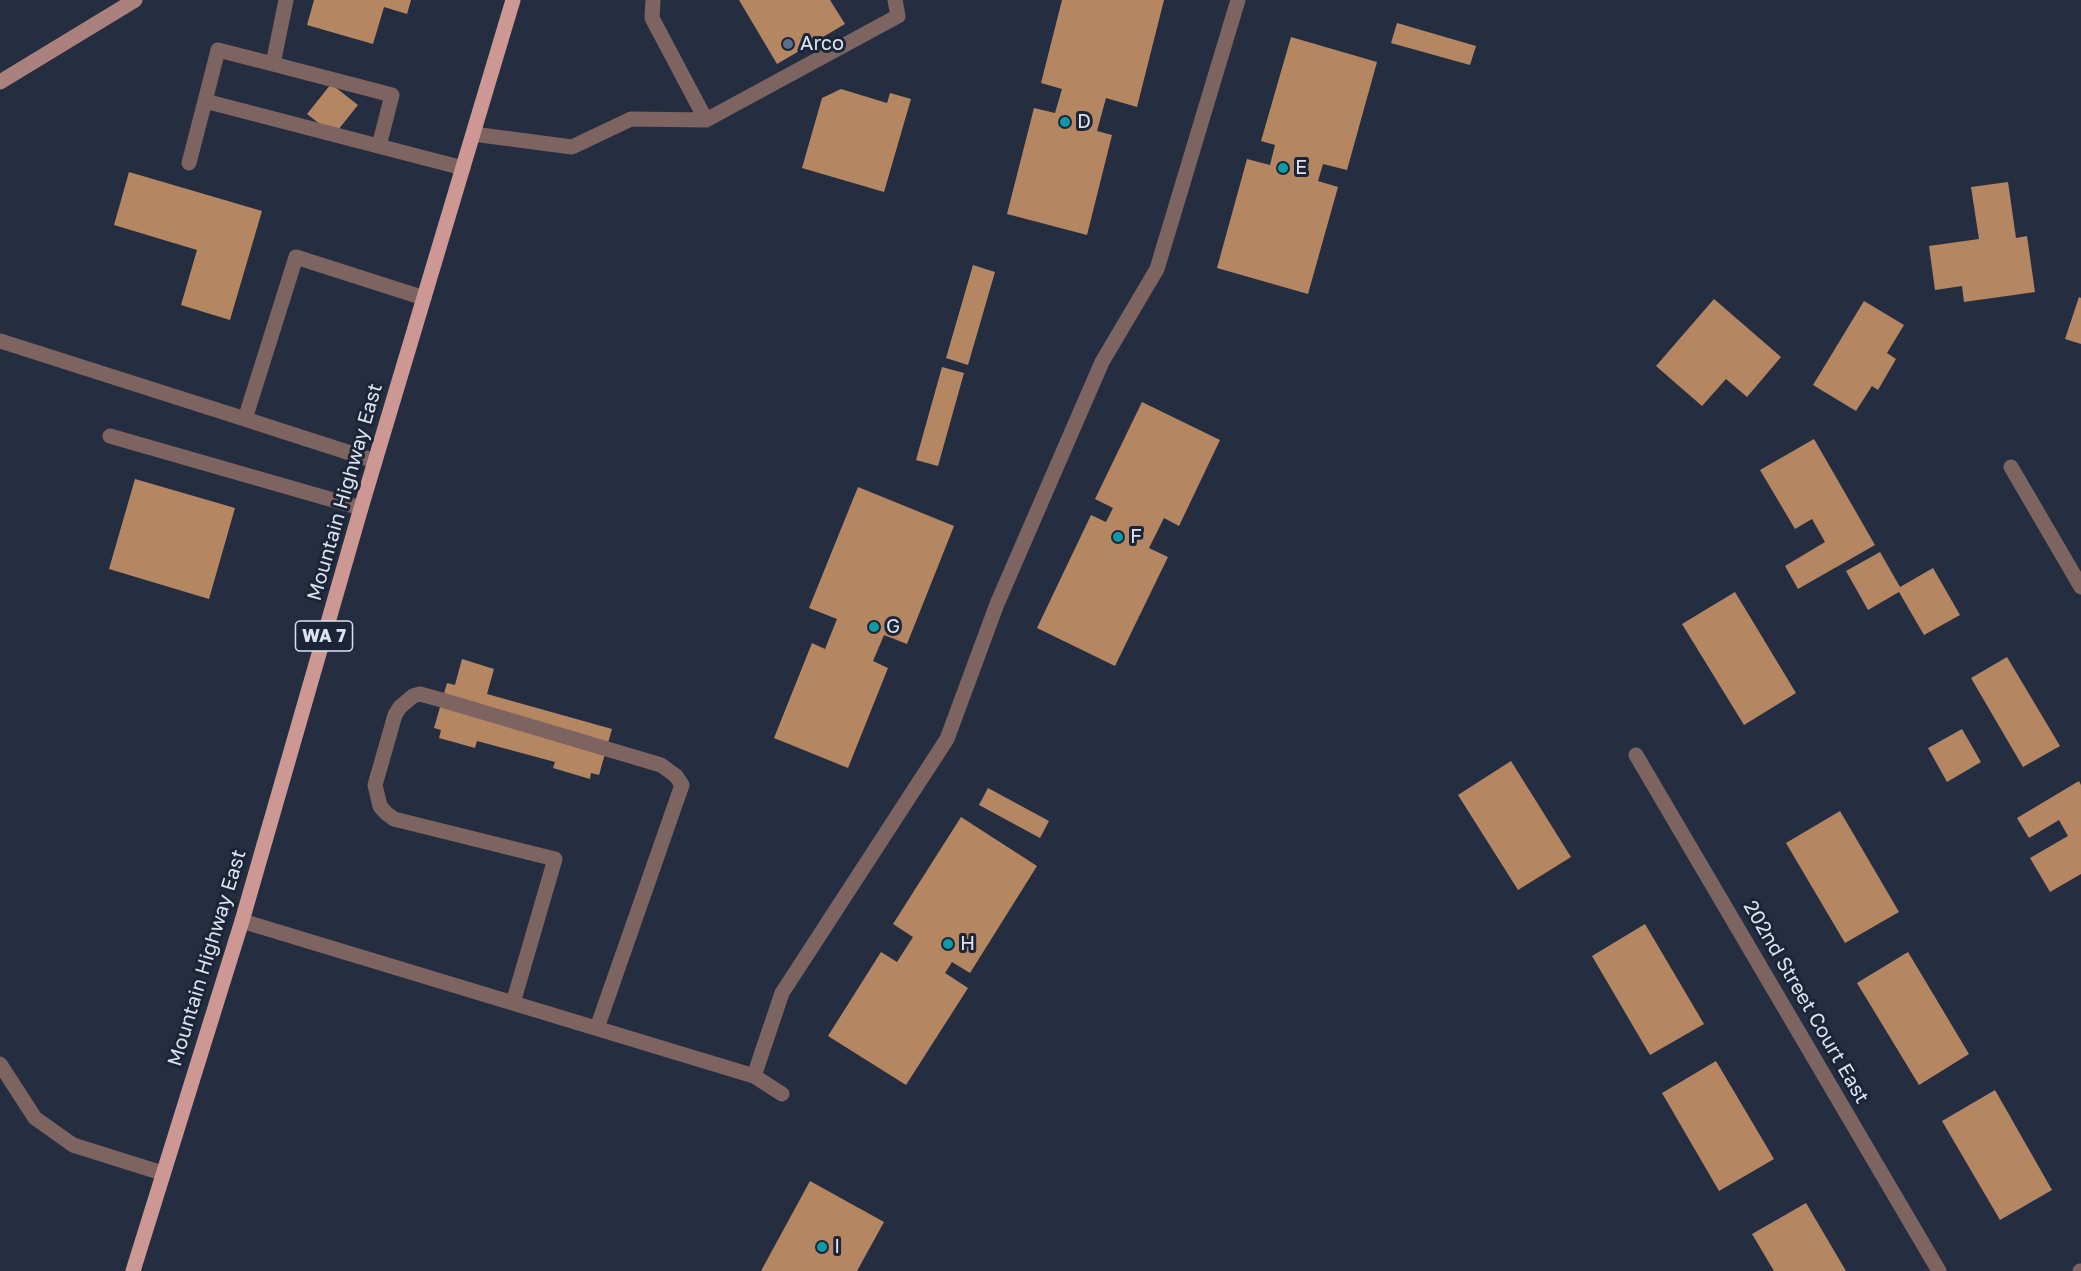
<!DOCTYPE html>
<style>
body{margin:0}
canvas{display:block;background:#252e41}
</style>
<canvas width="2081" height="1271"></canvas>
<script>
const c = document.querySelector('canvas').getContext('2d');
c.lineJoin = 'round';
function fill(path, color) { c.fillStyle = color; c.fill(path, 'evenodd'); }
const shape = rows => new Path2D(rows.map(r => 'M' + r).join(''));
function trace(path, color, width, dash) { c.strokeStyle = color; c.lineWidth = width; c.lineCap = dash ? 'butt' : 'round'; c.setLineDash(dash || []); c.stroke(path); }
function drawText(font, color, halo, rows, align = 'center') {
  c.font = font + ' "Golos Text",sans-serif'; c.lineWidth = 6; c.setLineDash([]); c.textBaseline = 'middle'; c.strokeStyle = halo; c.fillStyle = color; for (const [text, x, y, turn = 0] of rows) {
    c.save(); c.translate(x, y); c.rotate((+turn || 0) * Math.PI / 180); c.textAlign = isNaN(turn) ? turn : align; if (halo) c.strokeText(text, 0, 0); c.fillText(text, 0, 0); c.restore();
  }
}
fill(shape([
 [314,0,411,0,407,14,384,7,373,44,307,25],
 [739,0,830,0,845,24,777,64],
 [1062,0,1164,0,1137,107,1106,98,1097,131,1112,135,1087,235,1007,214,1034,108,1055,113,1062,89,1041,83],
 [1397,23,1476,46,1470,65,1391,43],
 [1291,37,1377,62,1347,170,1323,164,1318,181,1338,187,1308,294,1217,268,1247,159,1270,165,1275,145,1261,141],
 [331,84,358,105,334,135,307,114],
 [841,89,887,103,890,93,911,99,884,192,802,168,822,98],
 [129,172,262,211,230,320,181,305,197,250,114,225],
 [2008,182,2016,238,2027,236,2035,292,1964,302,1962,286,1935,290,1929,246,1979,239,1971,187],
 [973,265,995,272,968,365,946,358],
 [2079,297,2081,298,2081,344,2065,339],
 [1714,299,1781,357,1747,397,1726,379,1702,406,1656,366],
 [1864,301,1904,325,1887,353,1896,359,1878,390,1872,386,1856,411,1813,385],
 [942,367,964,373,938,466,916,460],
 [1142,402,1220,440,1179,526,1164,518,1149,548,1168,557,1115,666,1037,628,1091,515,1106,522,1113,508,1095,499],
 [1814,439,1875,545,1798,589,1785,566,1825,542,1812,519,1795,529,1760,470],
 [135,479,235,508,209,599,109,569],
 [858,487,954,526,907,644,884,635,873,661,888,668,848,768,774,738,812,643,825,649,837,619,809,608],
 [1880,552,1900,587,1933,568,1960,615,1924,635,1899,592,1868,610,1846,571],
 [1735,592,1796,693,1744,725,1682,624],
 [2007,657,2060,746,2023,767,1971,678],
 [462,659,494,669,487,694,612,729,599,775,591,773,590,779,553,768,555,762,477,741,475,748,439,738,441,730,434,728,447,683,455,685],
 [1962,729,1981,762,1947,782,1928,748],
 [1511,761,1571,857,1518,890,1458,795],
 [2079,781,2081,785,2081,874,2050,892,2030,858,2068,836,2059,820,2029,838,2017,818],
 [988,788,1049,821,1040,838,979,805],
 [1840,811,1899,912,1845,943,1786,843],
 [961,817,1037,866,970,973,952,962,945,973,968,988,906,1085,828,1036,881,952,897,962,913,937,893,924],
 [1645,924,1704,1024,1650,1055,1592,956],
 [1908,952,1969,1054,1919,1085,1857,983],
 [1716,1061,1774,1159,1719,1191,1662,1093],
 [1995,1090,2052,1190,2000,1220,1942,1121],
 [810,1181,884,1222,857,1271,761,1271],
 [1806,1203,1846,1271,1774,1271,1752,1234]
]), '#b58662');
trace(shape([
 [653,0,652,18,706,120],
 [273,64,286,0],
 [205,101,218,50,273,64,392,95,379,146],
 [473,134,572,147,631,119,706,120,898,16,895,0],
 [189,163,205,101,463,168],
 [0,341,245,419,296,257,424,298],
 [245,419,375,461],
 [110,436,361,508],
 [242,921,754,1076,782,1094],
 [513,1003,555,859,394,819,386,813,380,806,375,785,395,715,400,707,413,696,420,694,442,700,661,765,676,776,682,785,597,1028],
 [0,1064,35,1118,73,1145,162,1173],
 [754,1076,782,993,947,739,997,604,1102,362,1157,269,1238,0]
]), '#7e6461', 15);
trace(shape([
 [2011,467,2081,587],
 [1636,755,1939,1271],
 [2080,1271,2081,1271]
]), '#7e6461', 15);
trace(shape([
 [0,82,135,0]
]), '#ab817d', 15);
trace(shape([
 [133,1271,242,921,361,508,513,0]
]), '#cd9793', 15);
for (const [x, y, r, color] of [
 [788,44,6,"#5c6f8a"],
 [1065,122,6,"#0f9aa8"],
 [1283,168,6,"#0f9aa8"],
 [1118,537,6,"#0f9aa8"],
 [874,627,6,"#0f9aa8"],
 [948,944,6,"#0f9aa8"],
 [822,1247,6,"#0f9aa8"]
]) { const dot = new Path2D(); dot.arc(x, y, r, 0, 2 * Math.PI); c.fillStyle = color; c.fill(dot); trace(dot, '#1c2437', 2); }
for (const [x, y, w] of [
 [324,636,57]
]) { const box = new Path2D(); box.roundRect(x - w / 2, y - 15, w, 30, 4.5); c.fillStyle = '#1c2437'; c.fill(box); trace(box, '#dce2ef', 1.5); }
drawText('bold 18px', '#dce2ef', null, [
 ["WA 7",324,636]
]);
drawText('20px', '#dce2ef', '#1c2437', [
 ["Arco",800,44],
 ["D",1077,122],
 ["E",1295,168],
 ["F",1130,537],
 ["G",886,627],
 ["H",960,944],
 ["I",834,1247]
], 'left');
drawText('20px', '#dce2ef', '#1c2437', [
 ["Mountain Highway East",345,492,-74],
 ["Mountain Highway East",207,958,-73],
 ["202nd Street Court East",1806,1002,60]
]);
</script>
